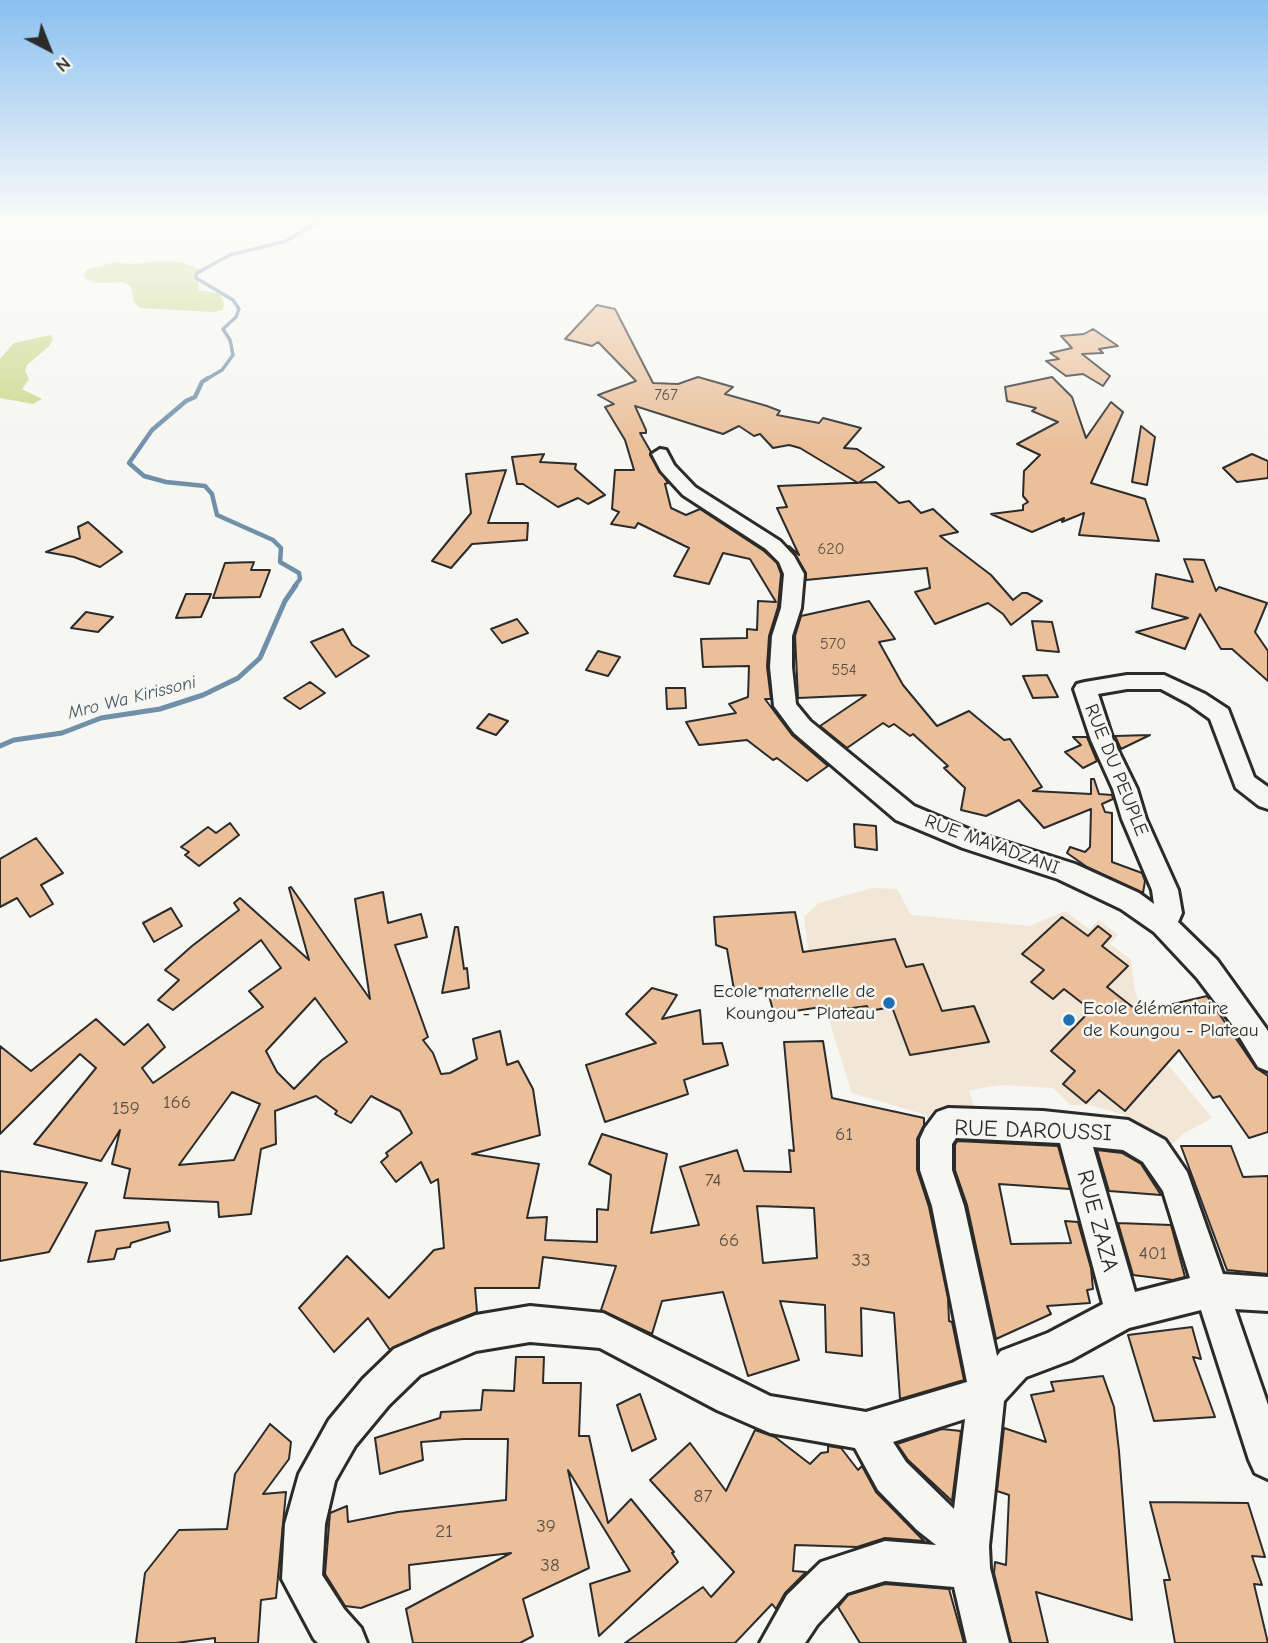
<!DOCTYPE html>
<meta charset="utf-8">
<style>
body{margin:0}
#map{position:relative;width:1268px;height:1643px;overflow:hidden;background:#f6f6f2;font-family:"Comic Neue",sans-serif}
canvas{display:block}
.north{position:absolute;left:14px;top:14px;width:70px;height:70px;-webkit-text-stroke:5px #f6f6f2;paint-order:stroke;rotate:138deg;font-size:19px;font-weight:700;line-height:28px;text-align:center;color:#2b2b2b}
.north::after{content:'';display:block;margin:auto;width:24px;height:32px;background:#2b2b2b;clip-path:polygon(50% 0,100% 100%,50% 72%,0 100%)}
</style>
<div id="map">
<canvas width="1268" height="1643"></canvas>
<div class="north">N</div>
</div>
<script>
const c = document.querySelector('canvas').getContext('2d');
c.lineJoin = 'round';
function fill(path, color) { c.fillStyle = color; c.fill(path, 'evenodd'); }
const shape = rows => new Path2D(rows.map(r => 'M' + r).join(''));
function trace(path, color, width, dash) { c.strokeStyle = color; c.lineWidth = width; c.lineCap = dash ? 'butt' : 'round'; c.setLineDash(dash || []); c.stroke(path); }
function drawText(font, color, halo, rows, align = 'center') {
  c.font = font + ' "Comic Neue",sans-serif'; c.lineWidth = 5; c.setLineDash([]); c.textBaseline = 'middle'; c.strokeStyle = halo; c.fillStyle = color; for (const [text, x, y, turn = 0] of rows) {
    c.save(); c.translate(x, y); c.rotate((+turn || 0) * Math.PI / 180); c.textAlign = isNaN(turn) ? turn : align; if (halo) c.strokeText(text, 0, 0); c.fillText(text, 0, 0); c.restore();
  }
}
fill(shape([
 [872,888,897,889,911,915,1030,926,1065,911,1089,929,1099,920,1118,935,1110,944,1131,960,1135,991,1142,1011,1159,1030,1146,1046,1170,1067,1212,1118,1183,1134,1169,1147,1122,1114,1090,1105,1070,1105,1053,1088,1002,1085,969,1090,975,1111,929,1121,926,1115,852,1093,809,957,804,917,819,903]
]), '#f2e6d7');
fill(shape([
 [159,261,182,262,201,270,197,277,199,290,220,294,224,303,223,310,212,312,140,308,134,302,131,286,123,282,95,283,86,279,84,275,86,270,115,262,135,264],
 [50,335,53,339,49,346,27,365,25,371,29,379,22,389,42,399,33,404,0,398,0,359,14,343]
]), '#cbd78a');
trace(shape([
 [205,380,222,370,233,355,230,340,223,329,236,317,239,309,233,300,196,278,197,273,230,255,286,241,322,219]
]), '#6f90a8', 3.5);
trace(shape([
 [208,378,202,382,195,397,186,401,152,430,129,463,144,476,166,482,205,486,212,494,217,515,273,540,281,548,280,562,299,573,300,579,294,587]
]), '#6f90a8', 4.5);
trace(shape([
 [0,746,14,740,62,733,101,718,160,709,203,695,238,678,260,658,285,601,296,585]
]), '#6f90a8', 5);
const building = shape([
 [597,305,615,309,653,383,678,384,698,377,733,387,725,394,767,406,780,411,777,415,819,423,823,418,861,428,844,448,857,449,884,467,858,483,800,448,789,445,773,448,760,434,754,436,739,426,723,434,635,406,646,430,646,433,640,433,651,452,650,455,668,483,665,484,671,508,686,515,700,509,764,551,777,563,781,574,778,607,769,636,767,667,771,699,765,699,792,735,828,766,807,781,777,758,773,760,747,740,699,745,686,722,736,713,729,704,748,697,749,666,703,667,701,639,747,638,747,629,757,630,758,601,776,602,750,559,723,553,709,584,674,576,689,548,638,523,635,528,611,524,619,512,612,509,615,470,634,470,625,440,605,407,614,404,598,395,636,381,598,342,592,346,565,339,597,305],
 [1093,329,1118,346,1099,349,1103,353,1082,354,1110,376,1103,386,1083,374,1066,376,1046,361,1059,359,1050,353,1072,348,1061,336,1084,334,1093,329],
 [1052,377,1072,397,1086,438,1111,402,1123,412,1091,483,1145,499,1159,541,1079,535,1084,513,1062,522,1064,518,1032,532,991,514,1023,510,1023,505,1028,502,1023,496,1024,471,1040,455,1017,444,1058,422,1032,411,1036,408,1007,401,1005,387,1052,377],
 [1141,426,1155,437,1147,485,1132,482,1141,426],
 [544,454,540,462,576,464,575,469,605,495,588,504,578,498,558,507,523,484,517,484,512,457,544,454],
 [1252,454,1268,461,1268,478,1237,482,1223,468,1252,454],
 [506,470,488,523,528,523,527,540,472,544,451,568,432,561,471,513,466,474,506,470],
 [876,482,899,503,909,501,921,513,933,509,958,532,940,536,991,575,1013,600,1022,593,1027,593,1042,601,1011,625,1003,614,988,603,935,624,915,592,930,588,927,568,806,580,806,573,789,546,799,555,777,508,787,507,778,486,876,482],
 [88,522,122,552,100,567,74,557,46,552,80,538,78,527,88,522],
 [1184,559,1204,560,1216,591,1219,587,1267,603,1255,632,1268,651,1268,681,1232,649,1221,649,1200,614,1185,649,1136,632,1188,618,1152,608,1156,574,1193,582,1184,559],
 [254,562,251,570,270,570,260,597,213,598,225,563,254,562],
 [186,594,211,594,201,617,176,618,186,594],
 [869,601,895,639,879,642,903,685,937,726,969,711,1004,740,1010,739,1042,787,1033,791,1091,794,1091,779,1094,779,1099,794,1112,795,1113,799,1102,804,1105,812,1112,813,1112,862,1142,873,1145,881,1143,893,1087,867,1067,853,1070,847,1085,852,1090,847,1091,809,1044,828,1019,800,986,816,961,810,965,788,944,768,948,766,913,734,910,736,894,724,889,727,883,723,847,748,820,726,866,695,798,698,795,636,801,616,869,601],
 [86,612,113,617,98,632,71,628,86,612],
 [517,619,528,633,502,643,491,629,517,619],
 [1032,621,1052,622,1059,652,1037,650,1032,621],
 [343,629,352,645,369,656,336,677,311,642,343,629],
 [598,651,620,657,608,676,586,670,598,651],
 [1047,675,1058,697,1033,698,1023,676,1047,675],
 [310,682,325,693,300,709,284,698,310,682],
 [666,688,685,688,686,708,667,709,666,688],
 [489,714,508,721,496,735,477,728,489,714],
 [1150,735,1121,749,1115,736,1150,735],
 [1073,737,1087,737,1097,761,1083,768,1065,752,1081,745,1073,737],
 [230,823,239,835,199,866,185,855,189,852,181,847,208,827,216,833,230,823],
 [854,824,876,826,877,850,855,847,854,824],
 [36,838,63,873,41,885,53,904,30,917,17,898,0,907,0,859,36,838],
 [291,887,370,999,355,899,383,892,388,923,421,914,427,937,395,945,428,1037,423,1040,433,1053,441,1074,450,1073,477,1059,473,1039,500,1031,507,1065,518,1061,533,1089,540,1135,472,1154,539,1164,527,1218,547,1217,545,1240,597,1242,597,1209,608,1210,611,1175,589,1164,602,1134,667,1154,651,1233,699,1225,680,1167,737,1150,744,1171,791,1172,789,1150,794,1151,784,1042,823,1041,832,1098,924,1118,924,1125,917,1139,917,1170,929,1207,948,1298,949,1321,952,1322,964,1380,900,1399,894,1313,861,1308,862,1356,826,1352,825,1305,780,1301,799,1360,748,1376,723,1292,662,1301,652,1334,601,1310,616,1266,543,1257,539,1288,475,1288,477,1312,431,1330,390,1350,368,1318,334,1352,299,1308,347,1256,389,1298,434,1250,444,1248,438,1179,431,1183,421,1162,396,1182,381,1162,388,1156,386,1153,412,1133,400,1111,371,1096,351,1123,335,1114,337,1111,316,1096,275,1111,276,1144,261,1149,251,1214,219,1217,218,1202,124,1198,130,1169,112,1164,120,1130,101,1161,34,1144,96,1068,80,1054,0,1134,0,1046,31,1071,96,1019,124,1045,148,1024,165,1047,142,1068,153,1083,263,1007,249,991,281,968,261,940,173,1010,158,1000,179,980,165,970,192,946,239,910,234,903,240,898,309,960,289,888,291,887],
 [315,998,347,1042,322,1060,294,1089,277,1072,266,1051,315,998],
 [232,1092,260,1104,234,1160,179,1165,232,1092],
 [757,1206,814,1208,817,1258,763,1263,757,1206],
 [171,908,182,926,154,942,143,923,171,908],
 [795,912,803,952,895,939,906,967,923,964,942,1011,974,1006,989,1042,910,1055,892,1007,869,1011,867,1006,830,1011,828,1006,774,1014,767,988,734,990,727,949,716,945,714,917,795,912],
 [1062,917,1088,936,1098,926,1111,936,1102,946,1128,966,1107,987,1139,1012,1207,996,1256,1068,1268,1076,1268,1132,1249,1138,1220,1096,1213,1098,1179,1050,1125,1111,1099,1090,1086,1103,1063,1084,1075,1071,1051,1051,1091,1010,1064,989,1053,999,1031,982,1044,970,1022,954,1062,917],
 [455,927,458,927,464,969,467,968,469,988,442,993,455,927],
 [652,988,677,995,662,1019,700,1010,703,1044,722,1043,728,1065,684,1080,688,1094,605,1122,586,1065,656,1043,626,1014,652,988],
 [957,1141,1058,1146,1070,1189,999,1184,1011,1244,1071,1243,1065,1221,1078,1222,1091,1268,1093,1289,1087,1290,1090,1303,1047,1306,1051,1314,996,1339,967,1205,955,1170,955,1145,957,1141],
 [1181,1146,1231,1146,1243,1177,1268,1176,1268,1274,1227,1270,1181,1146],
 [1097,1150,1122,1153,1141,1164,1161,1195,1109,1191,1097,1150],
 [0,1171,87,1183,49,1252,0,1261,0,1171],
 [168,1222,170,1231,131,1243,130,1247,117,1249,114,1259,88,1262,96,1231,168,1222],
 [1118,1223,1171,1225,1185,1277,1173,1280,1133,1275,1118,1223],
 [1192,1327,1201,1359,1193,1357,1215,1417,1154,1421,1128,1335,1192,1327],
 [516,1357,544,1357,543,1383,581,1383,579,1436,589,1436,608,1523,631,1499,674,1552,672,1553,678,1562,599,1636,590,1584,630,1571,568,1470,589,1568,523,1599,533,1636,520,1643,413,1643,406,1609,511,1553,409,1565,410,1589,361,1608,345,1606,325,1574,330,1513,347,1506,348,1522,398,1512,506,1500,508,1439,464,1439,421,1442,423,1460,380,1474,375,1438,440,1418,441,1412,481,1410,483,1390,514,1391,516,1357],
 [1103,1376,1114,1407,1119,1451,1132,1620,1036,1592,1048,1643,1011,1643,994,1573,995,1562,1006,1565,1009,1495,997,1491,1004,1428,1046,1442,1031,1395,1054,1391,1051,1382,1103,1376],
 [640,1394,656,1439,632,1451,617,1405,640,1394],
 [270,1424,291,1442,289,1459,263,1494,286,1492,276,1598,261,1600,258,1643,215,1643,215,1638,176,1643,136,1643,145,1573,179,1530,227,1529,235,1474,270,1424],
 [942,1429,961,1431,952,1501,908,1460,897,1444,942,1429],
 [755,1430,775,1437,810,1464,821,1453,828,1452,828,1446,841,1448,858,1470,862,1466,876,1492,924,1541,885,1538,857,1547,795,1545,793,1571,806,1572,785,1593,776,1609,772,1604,735,1643,625,1643,703,1587,711,1597,734,1572,650,1480,690,1443,726,1491,755,1430],
 [1150,1502,1248,1503,1265,1557,1252,1556,1262,1585,1254,1584,1268,1643,1175,1643,1164,1580,1170,1580,1150,1502],
 [885,1584,949,1589,964,1643,860,1643,838,1607,848,1595,885,1584]
]);
fill(building, '#eabf99');
trace(building, '#2b2b2b', 2);
const minor = shape([
 [660,449,666,450,674,465,695,487,780,541,794,556,804,574,801,608,792,636,792,667,796,704,810,721,914,806,980,834,1075,864,1139,893,1154,904,1152,890,1122,819,1113,789,1091,740,1074,689,1077,684,1085,682,1127,675,1164,675,1205,694,1228,709,1254,777,1268,787,1268,809,1259,806,1236,788,1210,719,1189,704,1161,689,1127,689,1098,694,1113,740,1137,789,1146,819,1178,890,1182,913,1178,922,1217,960,1268,1031,1268,1071,1258,1067,1231,1023,1197,978,1154,932,1121,909,1058,879,963,848,896,820,794,733,774,706,770,667,772,636,781,608,784,574,779,562,766,549,683,495,661,471,652,454,660,449],
 [948,1108,1043,1111,1128,1120,1165,1140,1187,1172,1223,1274,1268,1277,1268,1311,1235,1309,1268,1405,1268,1479,1255,1473,1249,1460,1201,1310,1129,1328,1071,1360,1026,1377,1004,1401,989,1546,990,1568,1009,1643,967,1643,954,1587,885,1581,847,1593,817,1625,805,1643,760,1643,787,1595,821,1562,885,1541,936,1545,917,1530,878,1490,855,1448,770,1433,717,1410,600,1348,530,1342,476,1351,420,1375,389,1405,355,1446,335,1481,325,1524,322,1575,344,1609,361,1628,367,1643,318,1643,314,1639,282,1579,285,1524,299,1474,329,1420,363,1379,394,1349,432,1332,476,1315,530,1306,603,1313,770,1396,866,1412,967,1382,932,1206,920,1170,920,1139,925,1128,937,1112,948,1108],
 [956,1138,1060,1143,1103,1304,1048,1333,1001,1351,997,1356,964,1206,952,1170,952,1144,956,1138],
 [1093,1147,1123,1150,1143,1162,1163,1191,1190,1278,1135,1292,1093,1147],
 [965,1419,954,1509,906,1462,893,1442,965,1419]
]);
trace(minor, '#2b2b2b', 6);
fill(minor, '#f6f6f2');
const sky = c.createLinearGradient(0, 0, 0, 449);
sky.addColorStop(0, '#8ac0f0');
sky.addColorStop(0.49, '#fbfbf9');
sky.addColorStop(1, '#fbfbf900');
c.fillStyle = sky;
c.fillRect(0, 0, 1268, 449);
for (const [x, y, r, color] of [
 [889,1003,7,"#1f6fb2"],
 [1069,1020,7,"#1f6fb2"]
]) { const dot = new Path2D(); dot.arc(x, y, r, 0, 2 * Math.PI); c.fillStyle = color; c.fill(dot); trace(dot, '#f6f6f2', 2.5); }
drawText('16px', '#5b5046', null, [
 ["767",666,395],
 ["620",831,549],
 ["570",833,644],
 ["554",844,670]
]);
drawText('italic 18px', '#48555f', '#f6f6f2', [
 ["Mro Wa Kirissoni",132,698,-14]
]);
drawText('19px', '#2b2b2b', '#f6f6f2', [
 ["RUE DU PEUPLE",1116,770,68],
 ["RUE MAVADZANI",992,845,20]
]);
drawText('19px', '#2b2b2b', '#f6f6f2', [
 ["Ecole maternelle de",875,992],
 ["Koungou - Plateau",875,1014],
 ["Ecole élémentaire",1083,1009,"left"],
 ["de Koungou - Plateau",1083,1031,"left"]
], 'right');
drawText('19px', '#5b5046', null, [
 ["166",177,1103],
 ["159",126,1109],
 ["61",844,1135],
 ["74",713,1181],
 ["66",729,1241],
 ["401",1153,1254],
 ["33",861,1261],
 ["87",703,1497],
 ["39",546,1527],
 ["21",444,1532],
 ["38",550,1566]
]);
drawText('23px', '#2b2b2b', '#f6f6f2', [
 ["RUE DAROUSSI",1033,1131,2],
 ["RUE ZAZA",1097,1221,75]
]);
</script>
